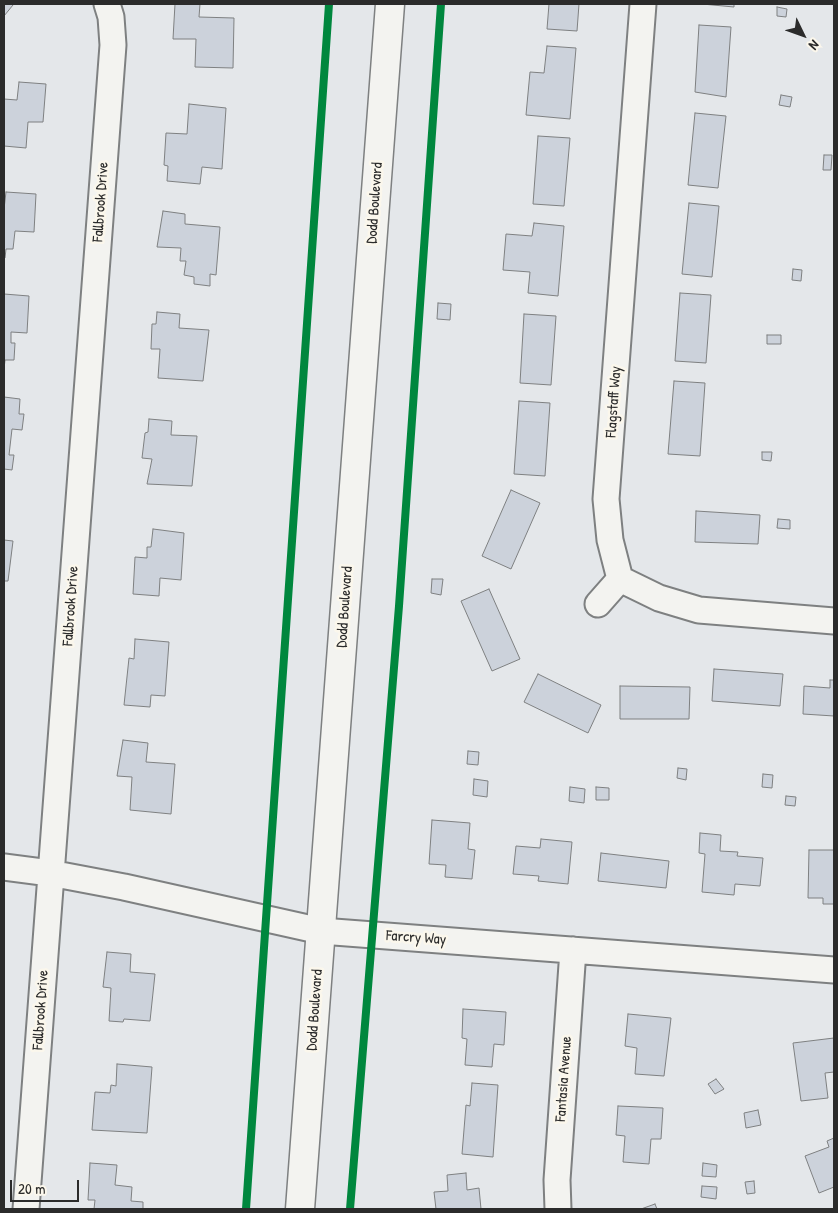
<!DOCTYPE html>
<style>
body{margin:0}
#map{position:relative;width:838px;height:1213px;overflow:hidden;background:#e4e7ea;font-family:"Patrick Hand",sans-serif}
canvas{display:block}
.frame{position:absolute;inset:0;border:5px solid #2b2b2b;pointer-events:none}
.north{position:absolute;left:778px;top:10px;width:50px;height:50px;-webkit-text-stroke:4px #fbf7ec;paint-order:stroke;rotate:132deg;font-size:14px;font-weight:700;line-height:20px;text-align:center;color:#2b2b2b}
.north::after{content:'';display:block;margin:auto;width:18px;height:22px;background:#2b2b2b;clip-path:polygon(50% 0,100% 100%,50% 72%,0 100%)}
.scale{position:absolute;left:10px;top:1180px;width:69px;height:22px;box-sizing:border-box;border:2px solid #2b2b2b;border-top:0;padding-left:6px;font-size:15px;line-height:18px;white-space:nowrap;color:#2b2b2b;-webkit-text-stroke:4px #fbf7ec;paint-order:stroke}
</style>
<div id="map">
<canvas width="838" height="1213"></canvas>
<div class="frame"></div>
<div class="north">N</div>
<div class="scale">20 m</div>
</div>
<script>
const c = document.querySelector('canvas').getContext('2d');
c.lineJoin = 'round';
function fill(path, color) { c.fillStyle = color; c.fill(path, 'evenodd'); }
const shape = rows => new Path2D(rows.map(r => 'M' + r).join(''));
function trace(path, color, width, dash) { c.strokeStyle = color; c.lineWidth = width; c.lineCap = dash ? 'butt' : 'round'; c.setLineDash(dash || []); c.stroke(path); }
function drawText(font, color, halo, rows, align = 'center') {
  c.font = font + ' "Patrick Hand",sans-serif'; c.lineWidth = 5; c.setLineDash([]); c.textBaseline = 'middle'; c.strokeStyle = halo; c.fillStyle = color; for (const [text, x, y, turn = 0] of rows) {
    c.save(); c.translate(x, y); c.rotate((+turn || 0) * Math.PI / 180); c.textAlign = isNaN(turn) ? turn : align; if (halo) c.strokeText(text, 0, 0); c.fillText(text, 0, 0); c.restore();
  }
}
const building = shape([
 [4,4,11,4,13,5,4,16,4,4],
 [175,4,200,4,199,17,234,18,233,68,195,67,196,39,173,39,175,4],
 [549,4,579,4,577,31,547,29,549,4],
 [702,4,734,4,734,7,702,4],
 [777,7,787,9,786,17,777,16,777,7],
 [699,25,731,27,726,97,695,92,699,25],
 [547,46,576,48,570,119,526,115,530,72,544,73,547,46],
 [19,82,46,84,43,122,28,122,26,148,4,146,4,99,17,100,19,82],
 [781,95,792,97,790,107,779,105,781,95],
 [189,104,226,108,222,169,202,167,200,184,167,181,168,166,164,165,166,133,187,134,189,104],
 [695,113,726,116,718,188,688,185,695,113],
 [538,136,570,138,564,206,533,204,538,136],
 [824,155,832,155,831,170,823,170,824,155],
 [6,192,36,194,34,232,15,231,13,249,6,249,5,258,4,258,4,209,6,192],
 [689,203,719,206,712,277,682,274,689,203],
 [163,211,185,214,185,224,220,227,216,275,210,274,210,286,194,284,194,277,184,275,186,261,180,261,181,248,157,247,163,211],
 [534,223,564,226,558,296,528,293,530,272,503,270,506,234,532,236,534,223],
 [793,269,802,270,801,281,792,280,793,269],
 [680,293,711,295,706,363,675,361,680,293],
 [4,294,29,296,27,333,11,332,11,343,15,343,14,360,5,360,4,369,4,294],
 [438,303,451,304,450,320,437,319,438,303],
 [157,312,180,314,179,328,209,330,203,381,158,378,160,349,151,349,152,324,156,324,157,312],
 [524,314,556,316,551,385,520,383,524,314],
 [767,335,781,335,781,344,767,344,767,335],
 [674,381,705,383,700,456,668,454,674,381],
 [4,397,20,399,19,414,24,414,22,430,12,429,9,455,14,455,12,470,4,469,4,397],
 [519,401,550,403,545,476,514,474,519,401],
 [149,419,172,421,171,435,197,436,192,486,147,484,152,459,142,458,145,433,148,432,149,419],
 [762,452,772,452,771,461,762,460,762,452],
 [511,490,540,503,511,569,482,556,511,490],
 [696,511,760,515,758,544,695,542,696,511],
 [778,519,790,520,790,529,777,528,778,519],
 [153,529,184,533,181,580,160,578,159,596,133,594,135,557,147,558,147,547,151,547,153,529],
 [4,540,13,541,8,581,4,581,4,540],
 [432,579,443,579,441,595,431,593,432,579],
 [489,589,520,659,492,671,461,601,489,589],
 [135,639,169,642,165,696,151,695,150,707,124,705,129,658,134,659,135,639],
 [714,669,783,674,780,706,712,701,714,669],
 [538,674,601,705,588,733,524,702,538,674],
 [830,680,834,680,834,716,803,714,804,686,830,688,830,680],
 [620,686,690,687,689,719,620,719,620,686],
 [123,740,148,743,146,762,175,764,171,814,130,810,132,777,117,776,123,740],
 [468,751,479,752,478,765,467,764,468,751],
 [678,768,687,769,686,780,677,778,678,768],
 [763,774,773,775,772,788,762,787,763,774],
 [474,779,488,781,487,797,473,795,474,779],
 [570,787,585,789,584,803,569,801,570,787],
 [596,787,609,788,609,800,596,800,596,787],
 [786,796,796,797,795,806,785,805,786,796],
 [432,820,470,823,468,849,475,850,472,879,445,877,446,865,429,864,432,820],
 [700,833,721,835,720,851,738,852,737,856,763,858,760,886,735,884,734,895,702,892,705,854,699,853,700,833],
 [541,839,572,842,568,884,538,881,539,876,513,874,516,846,540,848,541,839],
 [809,850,834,850,834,904,823,904,823,898,808,898,809,850],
 [601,853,669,861,666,888,598,881,601,853],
 [107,952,131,954,130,972,155,974,150,1021,124,1019,123,1022,109,1021,111,988,103,987,107,952],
 [463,1009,506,1012,504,1045,494,1044,492,1067,465,1065,467,1039,462,1038,463,1009],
 [628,1014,671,1018,664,1076,635,1074,637,1048,625,1046,628,1014],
 [834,1038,834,1072,825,1073,828,1098,801,1101,793,1043,834,1038],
 [117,1064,152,1067,147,1133,92,1130,95,1092,110,1093,111,1085,116,1086,117,1064],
 [716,1079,724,1089,715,1094,708,1084,716,1079],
 [472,1083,498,1085,493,1157,462,1154,466,1105,470,1106,472,1083],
 [618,1106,663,1108,661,1139,651,1139,649,1164,623,1162,625,1136,616,1135,618,1106],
 [758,1110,761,1125,746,1128,744,1113,758,1110],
 [834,1138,834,1187,819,1193,805,1156,829,1147,827,1141,834,1138],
 [90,1163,117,1165,115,1185,132,1187,131,1201,143,1202,143,1209,94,1209,95,1200,88,1200,90,1163],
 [703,1163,717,1165,716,1177,702,1176,703,1163],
 [466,1173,467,1190,479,1188,481,1209,436,1209,434,1192,448,1191,447,1175,466,1173],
 [754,1181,755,1193,747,1194,745,1182,754,1181],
 [702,1186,717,1187,716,1199,701,1197,702,1186],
 [655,1204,657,1209,641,1209,655,1204]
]);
fill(building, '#ccd2db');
trace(building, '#7e8081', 1);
const minor = shape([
 [643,4,606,499,610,540,620,579,659,598,699,610,834,621],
 [598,604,620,579],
 [4,867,50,873,124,887,321,931,834,970],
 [26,1209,113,45,111,17,107,4],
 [558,1209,557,1180,573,950]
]);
const tertiary = shape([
 [300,1209,390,4]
]);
trace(minor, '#7e8081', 29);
trace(tertiary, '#7e8081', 31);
trace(minor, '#f3f3f0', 25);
trace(tertiary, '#f3f3f0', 28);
trace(shape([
 [246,1209,329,4],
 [350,1209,399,606,441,4]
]), '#00873e', 8);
drawText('15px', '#2b2b2b', '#fbf7ec', [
 ["Fallbrook Drive",101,202,-86],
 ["Dodd Boulevard",375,203,-86],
 ["Flagstaff Way",614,402,-86],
 ["Fallbrook Drive",71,606,-86],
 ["Dodd Boulevard",345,607,-86],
 ["Farcry Way",416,938,4],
 ["Fallbrook Drive",41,1010,-86],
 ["Dodd Boulevard",315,1010,-86],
 ["Fantasia Avenue",564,1079,-86]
]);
</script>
